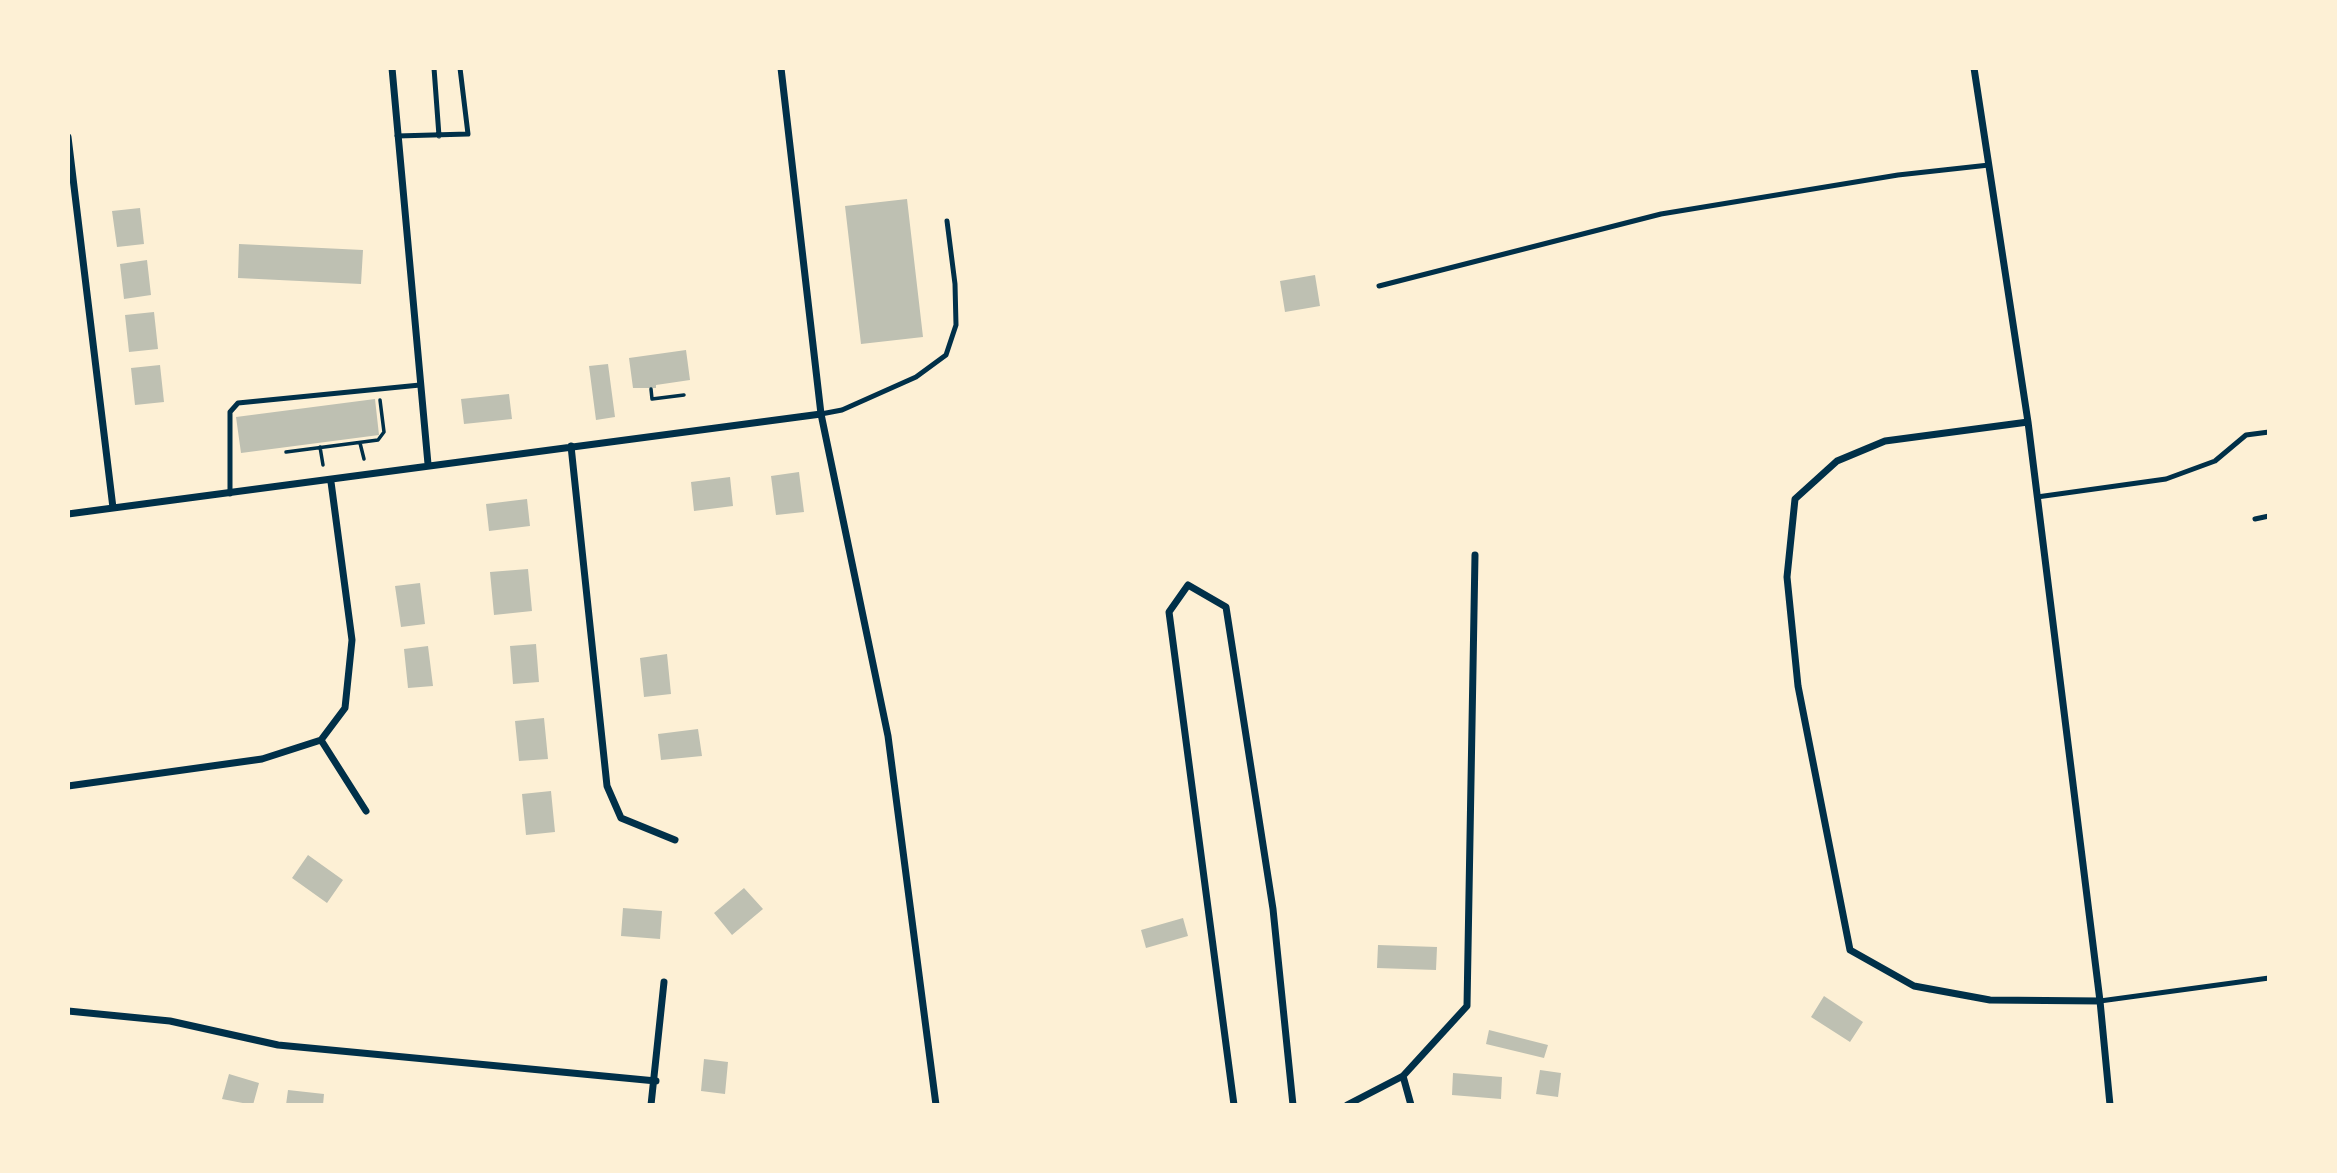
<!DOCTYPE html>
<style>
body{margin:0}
#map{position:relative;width:2337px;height:1173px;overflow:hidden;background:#fdf0d5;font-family:Arial,sans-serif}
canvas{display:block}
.frame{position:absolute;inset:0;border:70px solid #fdf0d5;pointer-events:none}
</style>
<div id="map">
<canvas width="2337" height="1173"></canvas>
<div class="frame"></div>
</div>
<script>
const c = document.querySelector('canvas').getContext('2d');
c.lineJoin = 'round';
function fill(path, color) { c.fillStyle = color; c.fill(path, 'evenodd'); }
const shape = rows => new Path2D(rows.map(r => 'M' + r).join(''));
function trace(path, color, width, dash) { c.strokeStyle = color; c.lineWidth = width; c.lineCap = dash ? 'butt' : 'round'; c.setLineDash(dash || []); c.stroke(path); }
fill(shape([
 [907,199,923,337,861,344,845,206],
 [140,208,144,244,117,247,112,211],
 [239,244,363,250,361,284,238,278],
 [147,260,151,295,124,299,120,264],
 [1315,275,1320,306,1285,312,1280,281],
 [154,312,158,349,129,352,125,315],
 [686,350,690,380,656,385,656,388,633,388,629,358],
 [608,364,615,417,596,420,589,366],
 [160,365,164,402,135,405,131,368],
 [509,394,512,419,464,424,461,399],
 [375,399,379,435,241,453,236,417],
 [799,472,804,512,776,515,771,476],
 [730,477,733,506,694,511,691,482],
 [527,499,530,526,489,531,486,504],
 [528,569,532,611,494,615,490,572],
 [420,583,425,624,401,627,395,586],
 [536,644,539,682,513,684,510,646],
 [428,646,433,686,408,688,404,649],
 [667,654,671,694,644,697,640,658],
 [544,718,548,759,519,761,515,721],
 [698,729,702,756,661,760,658,734],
 [551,791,555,832,526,835,522,794],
 [308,855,343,880,327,903,292,878],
 [744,888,763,909,732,935,714,913],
 [623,908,662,911,660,939,621,936],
 [1183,918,1188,936,1146,948,1141,930],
 [1378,945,1437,947,1436,970,1377,968],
 [1824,996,1863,1022,1850,1042,1811,1017],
 [1489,1030,1548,1045,1544,1058,1486,1044],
 [704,1059,728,1062,725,1094,701,1091],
 [1540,1070,1561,1073,1558,1097,1536,1094],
 [1453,1073,1502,1077,1501,1099,1452,1095],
 [229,1074,259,1083,253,1105,222,1099],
 [288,1090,324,1094,323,1105,286,1105]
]), '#bec0b2');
trace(shape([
 [651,389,652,399,684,395],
 [360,443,364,459],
 [320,447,323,465],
 [286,452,378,440,384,432,380,400]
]), '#003049', 3.5);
trace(shape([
 [434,68,439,136],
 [397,136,468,134,460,68],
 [1379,286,1661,214,1898,175,1989,165],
 [821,414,842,410,916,377,946,355,956,325,955,284,947,221],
 [230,494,230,412,238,403,420,385],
 [2037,497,2166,479,2215,461,2246,435,2269,432],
 [2255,519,2269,516],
 [2100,1001,2269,978]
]), '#003049', 5);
trace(shape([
 [392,68,428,464],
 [781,68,821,414,888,736,936,1105],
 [1974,68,2028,422,2100,1001,2110,1105],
 [68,137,113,508],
 [2028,422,1885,441,1837,461,1795,499,1787,577,1798,686,1850,950,1914,986,1990,1000,2100,1001],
 [571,446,607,786,621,818,675,840],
 [68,514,821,414],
 [321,740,366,811],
 [68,786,262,759,321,740,345,708,352,640,331,482],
 [68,1011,170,1021,278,1045,656,1081],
 [1403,1076,1411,1105],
 [651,1105,664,982],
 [1234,1105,1169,612,1188,585,1226,607,1273,909,1293,1105],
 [1347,1105,1403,1076,1467,1006,1475,555]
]), '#003049', 7);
</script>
